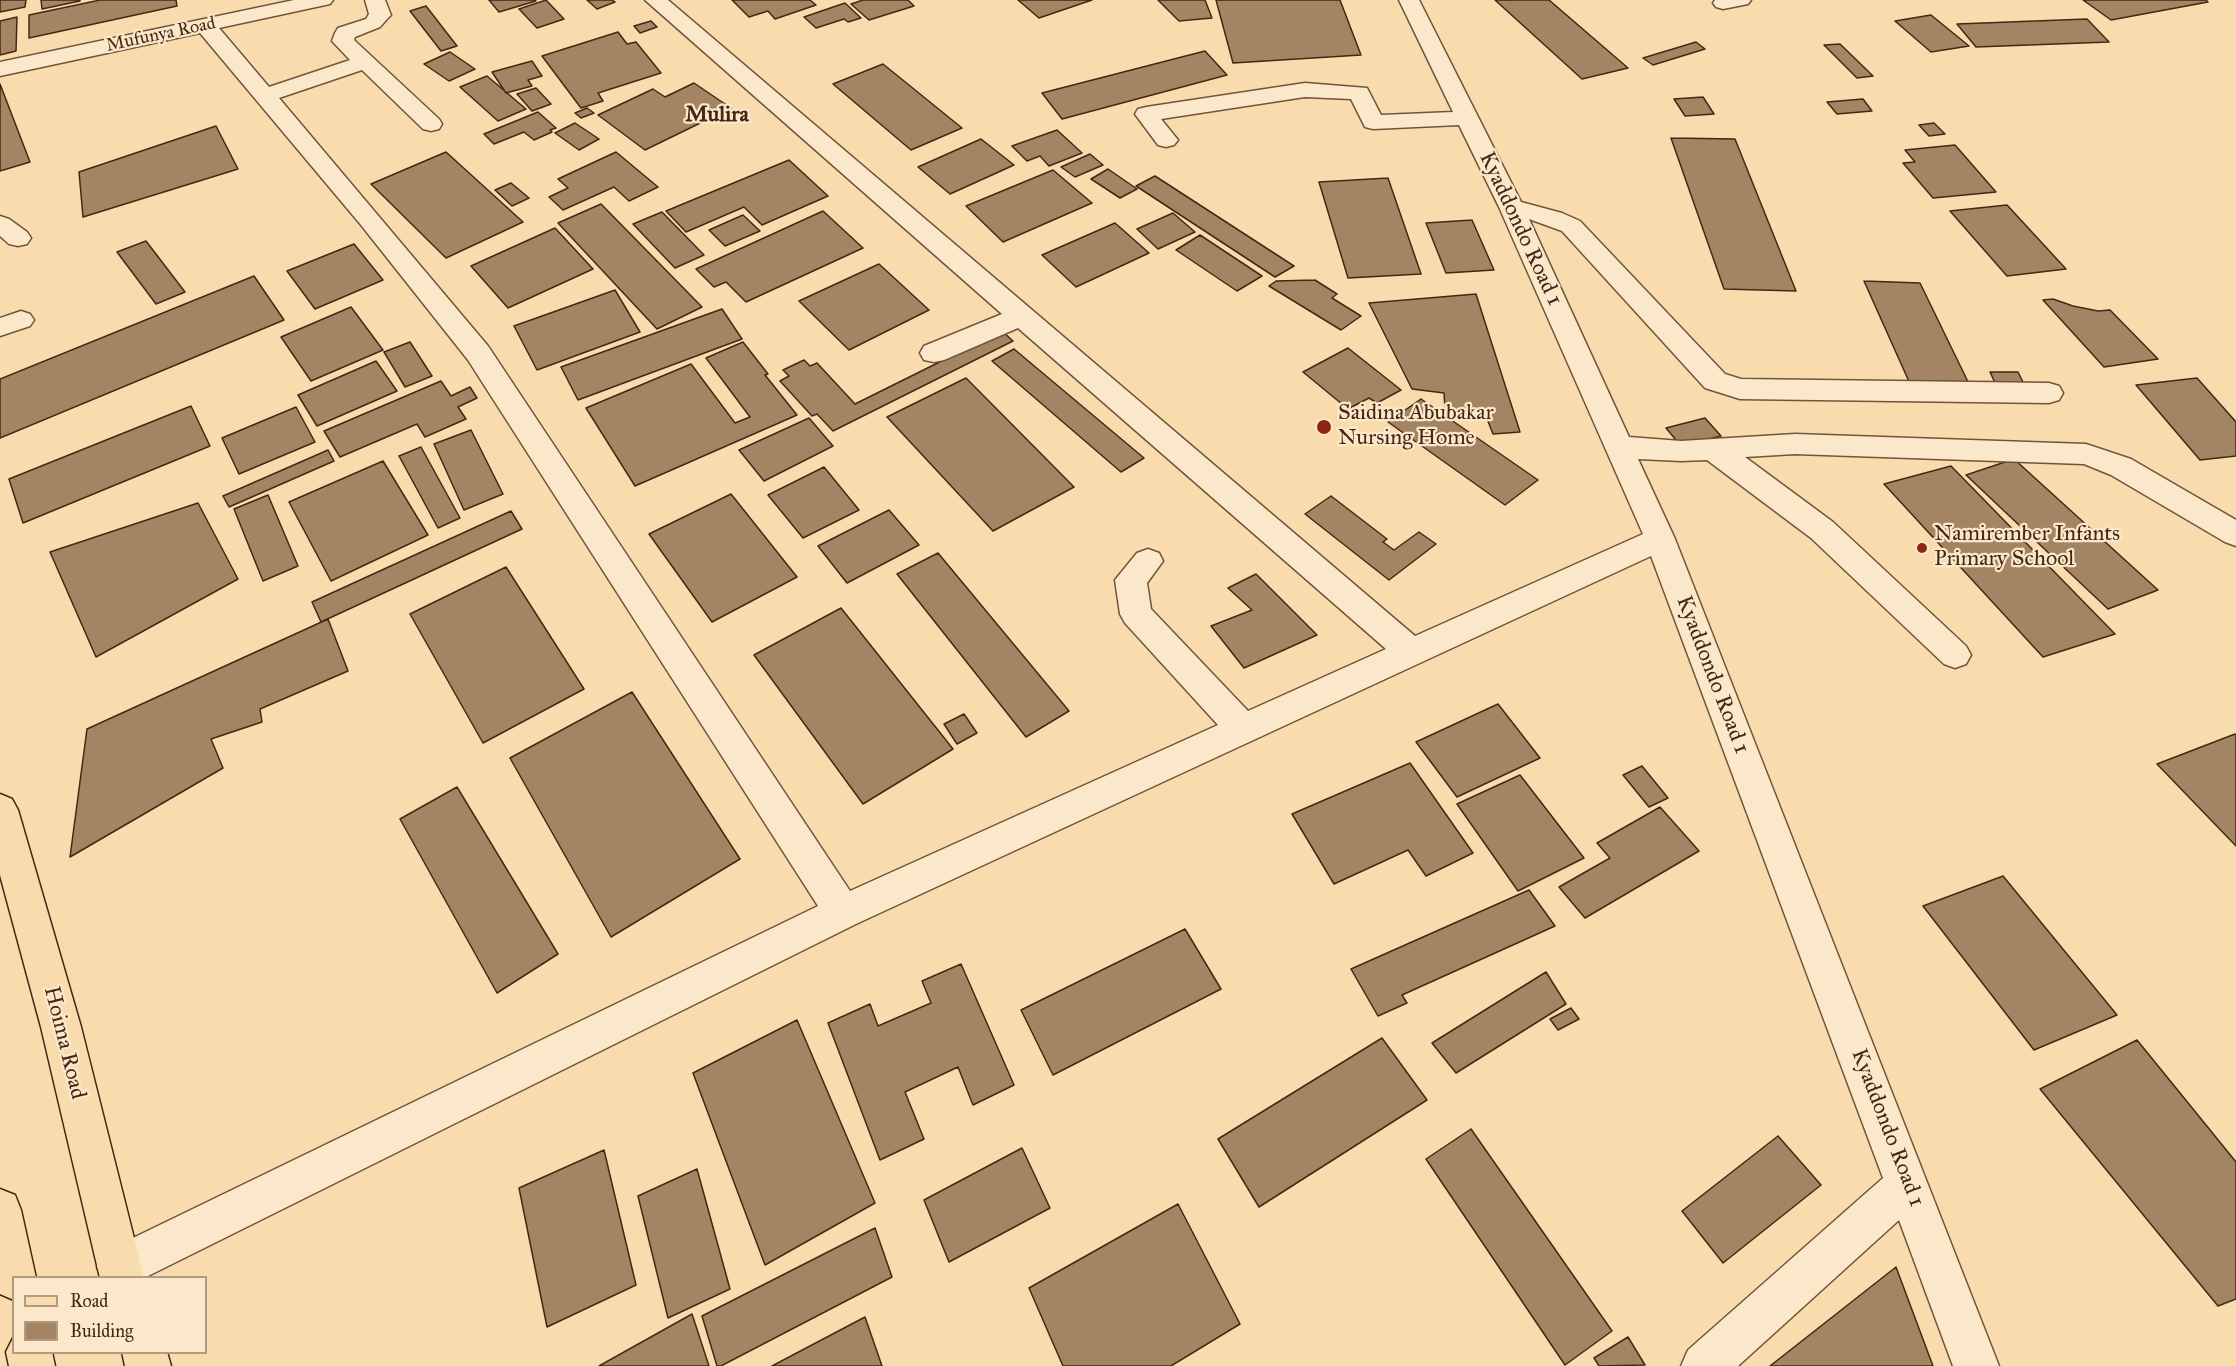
<!DOCTYPE html>
<style>
body{margin:0}
#map{position:relative;width:2236px;height:1366px;overflow:hidden;background:#f9dcae;font-family:"IM FELL Great Primer",serif}
canvas{display:block}
.legend{position:absolute;left:12px;top:1276px;width:195px;height:78px;box-sizing:border-box;background:#fbe8ca;border:2px solid #b29b81;margin:0;padding:8px 10px;list-style:none;font-size:18px;color:#452714}
.legend li{display:flex;align-items:center;gap:12px;height:30px}
.legend b{width:30px;border:2px solid #b29b81}
</style>
<div id="map">
<canvas width="2236" height="1366"></canvas>
<ul class="legend">
<li><b style="height:8px;background:#f9dcae"></b>Road</li>
<li><b style="height:16px;background:#a38564"></b>Building</li>
</ul>
</div>
<script>
const c = document.querySelector('canvas').getContext('2d');
c.lineJoin = 'round';
function fill(path, color) { c.fillStyle = color; c.fill(path, 'evenodd'); }
const shape = rows => new Path2D(rows.map(r => 'M' + r).join(''));
function trace(path, color, width, dash) { c.strokeStyle = color; c.lineWidth = width; c.lineCap = dash ? 'butt' : 'round'; c.setLineDash(dash || []); c.stroke(path); }
function drawText(font, color, halo, rows, align = 'center') {
  c.font = font + ' "IM FELL Great Primer",serif'; c.lineWidth = 4.5; c.setLineDash([]); c.textBaseline = 'middle'; c.strokeStyle = halo; c.fillStyle = color; for (const [text, x, y, turn = 0] of rows) {
    c.save(); c.translate(x, y); c.rotate((+turn || 0) * Math.PI / 180); c.textAlign = isNaN(turn) ? turn : align; if (halo) c.strokeText(text, 0, 0); c.fillText(text, 0, 0); c.restore();
  }
}
const building = shape([
 [0,0,26,0,25,7,0,12,0,0],
 [41,0,80,0,80,1,42,9,41,0],
 [100,0,176,0,177,6,29,38,29,15,100,0],
 [489,0,535,0,536,1,499,12,489,0],
 [546,0,564,19,537,28,519,9,546,0],
 [587,0,612,0,615,2,597,9,587,0],
 [732,0,810,0,816,5,775,19,768,11,749,17,732,0],
 [863,0,908,0,914,6,869,20,851,4,863,0],
 [1018,0,1092,0,1039,18,1018,0],
 [1158,0,1205,0,1212,18,1179,21,1158,0],
 [1216,0,1340,0,1361,55,1233,63,1216,0],
 [1495,0,1549,0,1628,68,1582,79,1495,0],
 [2083,0,2206,0,2208,2,2111,20,2083,0],
 [845,3,861,18,848,22,844,19,816,28,804,17,845,3],
 [426,6,457,46,441,51,410,11,426,6],
 [1931,15,1969,46,1931,52,1895,21,1931,15],
 [17,17,16,51,0,55,0,21,17,17],
 [2087,19,2109,42,1976,47,1957,24,2087,19],
 [651,21,657,27,640,33,634,26,651,21],
 [618,32,627,44,636,42,661,73,598,93,603,101,581,108,542,56,618,32],
 [1696,42,1705,49,1653,65,1643,58,1696,42],
 [1840,44,1873,76,1857,78,1824,45,1840,44],
 [1205,51,1227,75,1062,119,1042,93,1205,51],
 [450,52,475,69,449,81,424,64,450,52],
 [532,61,542,76,528,80,532,86,506,93,492,72,532,61],
 [883,64,962,128,911,150,833,84,883,64],
 [487,76,526,109,498,121,460,87,487,76],
 [694,83,731,108,645,150,598,115,653,89,665,97,694,83],
 [0,84,30,162,0,171,0,84],
 [536,88,551,104,532,111,517,94,536,88],
 [1703,97,1714,114,1685,116,1674,99,1703,97],
 [1863,99,1872,111,1837,114,1827,102,1863,99],
 [587,108,594,113,581,118,575,113,587,108],
 [538,112,556,128,550,130,552,132,534,140,524,132,494,144,484,134,538,112],
 [575,123,599,139,579,150,555,133,575,123],
 [1934,123,1945,134,1929,136,1919,125,1934,123],
 [216,126,238,169,83,217,79,172,216,126],
 [1057,130,1082,153,1049,166,1040,156,1027,161,1012,146,1057,130],
 [1671,138,1735,139,1796,291,1724,289,1671,138],
 [981,139,1014,165,950,194,918,167,981,139],
 [1955,145,1996,192,1933,198,1903,163,1915,162,1905,150,1955,145],
 [446,152,523,222,446,258,371,184,446,152],
 [616,152,658,187,629,201,614,187,563,210,549,197,568,188,558,179,616,152],
 [1090,154,1103,165,1075,177,1061,167,1090,154],
 [789,160,828,196,762,225,744,207,686,232,666,211,789,160],
 [1108,169,1137,189,1120,198,1091,179,1108,169],
 [1053,170,1092,203,1003,242,966,206,1053,170],
 [1155,176,1294,266,1275,277,1136,186,1155,176],
 [1388,178,1421,274,1348,278,1319,182,1388,178],
 [511,183,529,198,512,206,495,190,511,183],
 [601,204,702,307,657,329,558,223,601,204],
 [2007,205,2066,269,2007,276,1950,211,2007,205],
 [823,211,863,248,746,302,726,282,714,287,696,269,823,211],
 [662,212,704,255,675,268,633,224,662,212],
 [1173,213,1195,232,1158,249,1137,229,1173,213],
 [743,215,760,231,725,246,709,230,743,215],
 [1472,220,1494,270,1446,273,1426,223,1472,220],
 [1115,223,1149,253,1076,287,1042,255,1115,223],
 [555,228,593,269,508,308,471,266,555,228],
 [1200,235,1262,276,1237,291,1176,250,1200,235],
 [146,241,185,292,156,304,117,252,146,241],
 [354,244,383,280,315,309,287,271,354,244],
 [879,264,929,310,849,350,799,301,879,264],
 [254,276,284,320,0,438,0,379,254,276],
 [1315,280,1337,294,1332,298,1361,316,1341,330,1269,286,1276,281,1315,280],
 [1864,281,1920,283,1971,388,1911,386,1864,281],
 [615,290,640,332,537,370,514,326,615,290],
 [1476,294,1520,432,1493,434,1484,411,1445,409,1444,393,1412,389,1369,303,1476,294],
 [2053,299,2073,306,2098,311,2110,310,2158,359,2104,367,2043,300,2053,299],
 [351,307,383,350,311,381,281,337,351,307],
 [722,309,742,339,578,400,561,367,722,309],
 [1002,331,1013,341,833,431,817,414,812,416,780,381,789,376,783,370,804,360,810,366,817,363,855,404,1002,331],
 [410,342,432,376,405,387,384,352,410,342],
 [743,342,768,374,765,375,797,415,635,486,586,408,691,364,735,423,750,417,706,358,743,342],
 [1348,348,1401,390,1377,403,1369,398,1348,409,1303,372,1348,348],
 [1014,349,1144,458,1121,472,992,361,1014,349],
 [376,361,397,391,317,426,298,395,376,361],
 [1990,372,2018,372,2025,386,1996,385,1990,372],
 [966,378,1074,487,993,531,887,417,966,378],
 [2197,378,2236,422,2236,456,2200,460,2136,385,2197,378],
 [441,381,451,396,470,387,477,398,458,407,466,419,425,437,417,424,340,457,324,431,441,381],
 [1421,399,1538,480,1505,505,1388,422,1421,399],
 [191,406,210,446,23,523,9,479,191,406],
 [296,407,315,442,239,474,222,438,296,407],
 [809,418,833,446,764,481,739,450,809,418],
 [1705,418,1721,436,1681,446,1666,428,1705,418],
 [471,430,503,494,464,510,434,444,471,430],
 [421,447,460,518,438,528,399,456,421,447],
 [328,450,334,461,229,507,223,496,328,450],
 [2014,459,2158,590,2108,609,1966,475,2014,459],
 [383,461,428,535,331,581,289,502,383,461],
 [1951,466,2115,634,2043,657,1884,484,1951,466],
 [824,467,859,510,803,538,768,495,824,467],
 [731,494,797,577,712,622,649,534,731,494],
 [268,495,298,566,263,581,234,509,268,495],
 [1331,496,1387,539,1383,542,1394,550,1419,532,1436,544,1389,580,1305,514,1331,496],
 [198,503,238,579,96,657,50,552,198,503],
 [889,510,919,545,847,583,818,546,889,510],
 [511,511,522,529,321,622,312,602,511,511],
 [938,553,1069,711,1026,737,897,574,938,553],
 [506,567,584,689,483,743,410,614,506,567],
 [1256,574,1317,635,1244,668,1211,626,1252,610,1228,588,1256,574],
 [841,608,953,749,863,804,754,655,841,608],
 [328,619,348,671,260,709,262,722,211,739,223,768,70,857,87,729,328,619],
 [632,692,740,859,611,937,510,758,632,692],
 [1498,704,1540,758,1457,797,1416,742,1498,704],
 [964,714,977,733,957,744,944,724,964,714],
 [2235,734,2236,735,2236,846,2157,764,2235,734],
 [1410,763,1473,853,1426,876,1408,850,1334,884,1292,814,1410,763],
 [1642,766,1668,798,1649,807,1623,775,1642,766],
 [1520,775,1584,858,1518,891,1457,804,1520,775],
 [457,787,558,954,497,993,400,819,457,787],
 [1660,807,1699,851,1585,918,1559,887,1610,858,1597,843,1660,807],
 [2003,876,2117,1015,2034,1050,1923,906,2003,876],
 [1529,890,1555,926,1402,995,1407,1003,1378,1016,1351,969,1529,890],
 [1185,929,1221,989,1053,1075,1021,1010,1185,929],
 [961,964,1014,1085,973,1105,958,1067,905,1092,924,1139,880,1160,828,1023,870,1004,878,1026,931,1003,922,981,961,964],
 [1546,972,1566,1004,1456,1073,1432,1043,1546,972],
 [1571,1008,1579,1019,1558,1030,1550,1019,1571,1008],
 [797,1020,875,1203,765,1265,693,1073,797,1020],
 [1382,1038,1427,1100,1259,1207,1218,1139,1382,1038],
 [2137,1040,2236,1162,2236,1299,2218,1306,2040,1089,2137,1040],
 [1471,1129,1612,1331,1565,1365,1426,1159,1471,1129],
 [1778,1136,1821,1185,1723,1263,1682,1211,1778,1136],
 [1022,1148,1050,1208,949,1262,924,1200,1022,1148],
 [604,1150,636,1285,547,1327,519,1188,604,1150],
 [697,1169,730,1289,668,1318,638,1196,697,1169],
 [1178,1204,1240,1324,1171,1366,1063,1366,1029,1288,1178,1204],
 [875,1228,892,1277,721,1366,717,1366,702,1316,875,1228],
 [1896,1267,1933,1366,1770,1366,1896,1267],
 [692,1314,709,1366,599,1366,692,1314],
 [865,1317,882,1366,772,1366,865,1317],
 [1628,1337,1645,1365,1599,1366,1594,1358,1628,1337]
]);
fill(building, '#a38564');
trace(building, '#452714', 1.5);
const minor = shape([
 [294,0,333,0,330,4,219,28,269,87,350,60,332,41,335,33,338,28,366,19,369,14,365,0,385,0,391,15,387,19,380,27,355,37,354,40,439,119,442,124,439,129,431,131,423,129,362,70,279,98,488,346,850,891,1218,725,1125,623,1120,614,1115,580,1137,553,1148,549,1159,553,1163,561,1147,583,1151,609,1248,711,1386,649,1018,328,944,360,934,362,924,360,920,353,924,346,1002,314,645,0,668,0,1415,636,1643,534,1499,207,1459,125,1373,129,1365,127,1351,99,1305,97,1161,119,1178,140,1174,145,1166,147,1158,145,1135,114,1138,109,1146,107,1305,83,1367,88,1381,115,1453,112,1399,0,1419,0,1521,202,1562,213,1580,221,1725,374,1741,379,2049,383,2059,386,2063,393,2059,400,2049,403,1740,399,1705,388,1562,231,1529,219,1629,437,1681,441,1795,434,2086,444,2131,459,2236,520,2236,546,2225,542,2111,475,2084,464,1795,454,1745,457,1833,522,1966,646,1971,655,1966,664,1955,668,1944,664,1811,538,1707,460,1681,461,1638,459,1675,539,1999,1366,1953,1366,1899,1220,1738,1366,1681,1366,1688,1350,1883,1178,1651,556,856,924,144,1278,102,1278,97,1267,104,1252,818,906,468,360,361,225,200,33,0,76,0,62,294,0],
 [1715,0,1751,0,1748,4,1723,9,1716,7,1713,3,1715,0],
 [0,216,9,219,27,232,31,238,27,244,18,246,9,244,0,236,0,216],
 [21,311,30,314,34,320,30,326,0,336,0,318,21,311]
]);
const major = shape([
 [0,794,12,799,18,810,81,1027,144,1278,100,1278,41,1027,0,875,0,794],
 [0,1189,15,1195,21,1210,36,1278,14,1278,14,1300,0,1294,0,1189],
 [14,1336,14,1352,52,1352,55,1366,9,1366,6,1352,14,1336],
 [122,1352,167,1352,171,1366,125,1366,122,1352]
]);
trace(minor, '#72543a', 3);
trace(major, '#452714', 3);
fill(minor, '#fbe8ca');
fill(major, '#f9dcae');
for (const [x, y, r, color] of [
 [1324,427,8,"#8f2418"],
 [1922,548,6,"#8f2418"]
]) { const dot = new Path2D(); dot.arc(x, y, r, 0, 2 * Math.PI); c.fillStyle = color; c.fill(dot); trace(dot, '#fbe8ca', 2); }
drawText('18px', '#452714', '#fbe8ca', [
 ["Mufunya Road",161,35,-12]
]);
drawText('bold 22px', '#452714', '#fbe8ca', [
 ["Mulira",717,116]
]);
drawText('22px', '#452714', '#fbe8ca', [
 ["Kyaddondo Road 1",1520,229,65],
 ["Kyaddondo Road 1",1712,675,69],
 ["Hoima Road",64,1043,76],
 ["Kyaddondo Road 1",1887,1128,69]
]);
drawText('22px', '#452714', '#fbe8ca', [
 ["Saidina Abubakar",1338,414],
 ["Nursing Home",1338,439],
 ["Namirember Infants",1934,535],
 ["Primary School",1934,560]
], 'left');
</script>
